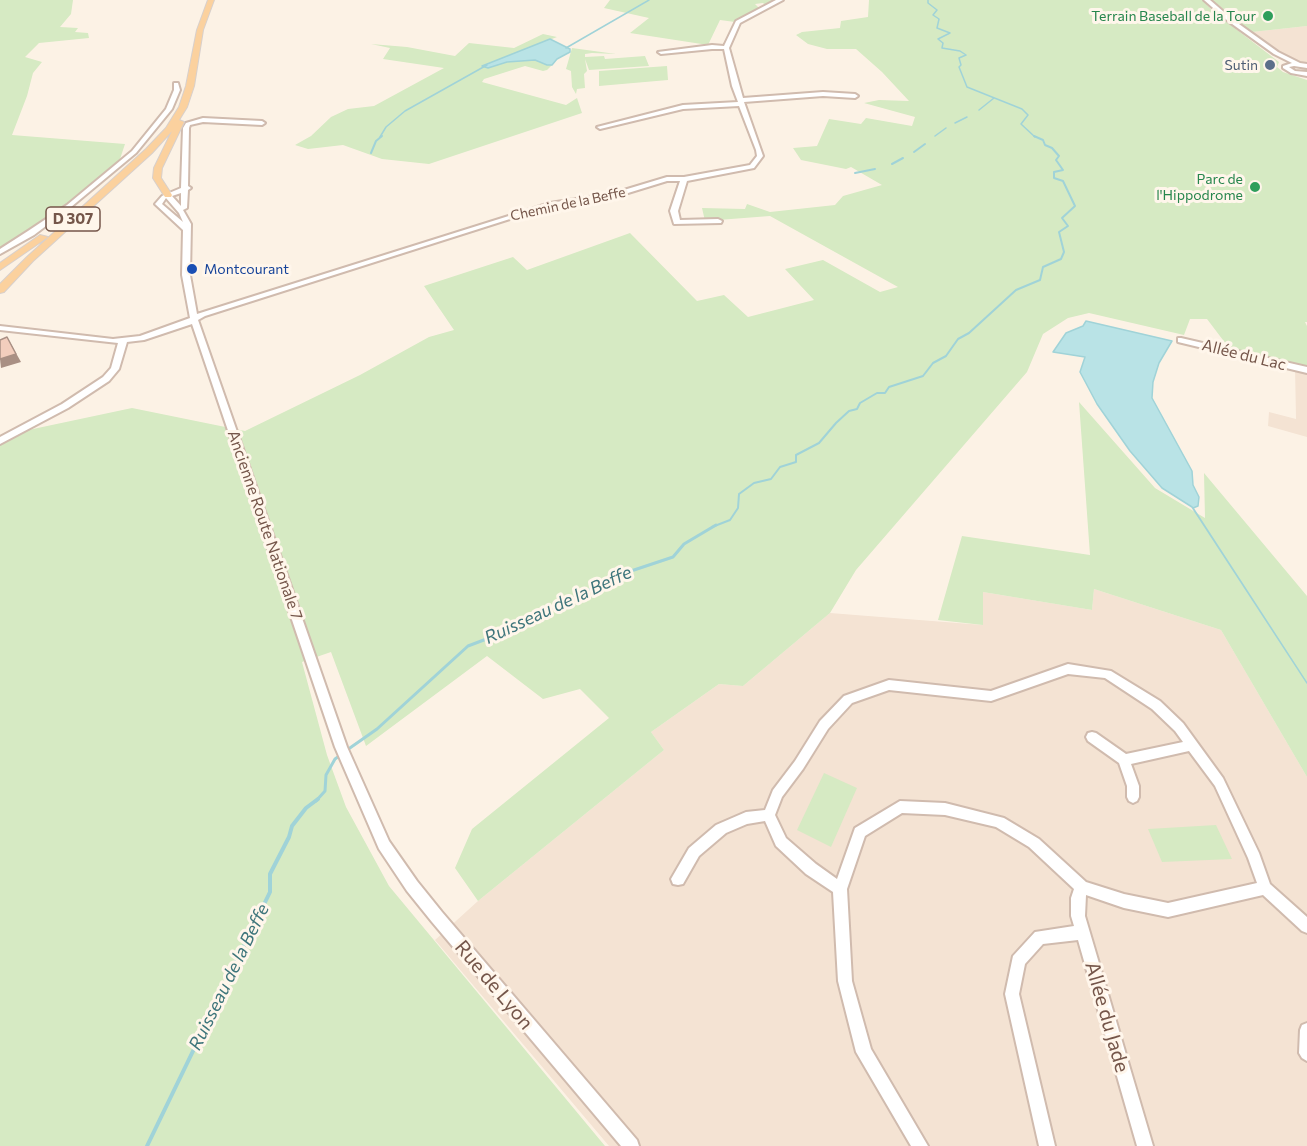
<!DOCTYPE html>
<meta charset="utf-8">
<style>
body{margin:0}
canvas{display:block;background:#fcf2e5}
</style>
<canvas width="1307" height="1146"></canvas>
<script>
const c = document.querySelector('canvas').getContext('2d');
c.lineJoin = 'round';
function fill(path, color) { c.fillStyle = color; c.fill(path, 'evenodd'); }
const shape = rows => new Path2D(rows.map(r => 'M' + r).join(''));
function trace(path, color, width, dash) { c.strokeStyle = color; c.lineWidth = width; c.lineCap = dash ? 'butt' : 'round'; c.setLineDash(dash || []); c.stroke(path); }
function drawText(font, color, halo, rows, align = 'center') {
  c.font = font + ' Commissioner,sans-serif'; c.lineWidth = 6; c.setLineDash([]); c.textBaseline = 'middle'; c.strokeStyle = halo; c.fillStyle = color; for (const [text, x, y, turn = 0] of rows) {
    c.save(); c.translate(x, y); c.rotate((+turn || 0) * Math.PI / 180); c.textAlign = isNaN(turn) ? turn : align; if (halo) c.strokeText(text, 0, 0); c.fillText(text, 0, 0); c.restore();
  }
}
fill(shape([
 [1307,26,1307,65,1275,49,1252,32],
 [1295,366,1307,369,1307,437,1268,426,1269,412,1296,419],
 [1094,589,1221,630,1307,777,1307,1146,609,1146,435,940,478,901,664,750,651,732,719,684,743,686,830,613,983,625,983,592,1092,610]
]), '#f4e3d3');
fill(shape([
 [0,0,73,0,71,14,60,27,78,28,75,32,88,33,89,38,39,43,25,57,42,62,33,73,27,96,12,135,125,144,117,168,69,206,0,252],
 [610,0,776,0,765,5,763,3,755,4,759,8,735,22,720,20,708,45,630,33,649,18,604,8],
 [869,0,1202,0,1215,13,1279,62,1277,67,1283,72,1307,80,1307,322,1305,322,1307,326,1307,368,1255,356,1229,348,1207,319,1190,319,1184,335,1089,313,1068,318,1043,334,1027,372,856,570,830,613,743,686,719,684,651,732,664,750,478,901,455,868,472,829,609,718,580,689,543,699,487,656,366,746,331,652,302,662,327,755,346,807,389,886,605,1146,0,1146,0,436,132,408,245,431,360,375,429,337,454,330,424,286,513,257,527,270,630,233,697,301,724,295,748,317,814,300,785,269,823,260,880,292,898,287,770,216,705,221,702,208,745,209,747,204,770,212,835,205,843,196,882,185,851,167,846,169,801,160,793,148,817,146,829,119,861,124,866,118,912,126,915,117,864,103,879,100,909,101,882,72,856,49,827,49,808,44,796,35,802,32,840,28,841,21,868,17],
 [1212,0,1307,0,1307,26,1252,32],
 [543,34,557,37,482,66,488,68,507,62,535,60,547,65,552,65,547,70,543,71,525,66,484,79,482,82,566,105,577,98,582,113,429,164,382,159,343,145,308,149,295,145,311,136,331,117,348,109,374,106,444,68,383,59,390,48,371,44,407,47,455,56,469,43,514,48],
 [572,48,616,54,592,53,585,54,585,57,604,56,605,59,645,56,649,66,589,70,585,59,587,71,584,74,585,88,577,89,576,94,572,87,571,71,566,69],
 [667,66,668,80,599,86,599,71],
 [1079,402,1155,488,1205,518,1204,473,1307,596,1307,777,1221,630,1094,589,1092,610,983,592,983,625,938,620,962,536,1090,555],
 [824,773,857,788,831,847,797,830],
 [1216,825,1232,859,1162,862,1148,829]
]), '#d6eac3');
const water = shape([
 [550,39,570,49,570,52,557,59,552,65,547,65,535,60,507,62,488,68,482,66,550,39],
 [1086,321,1172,341,1159,363,1153,382,1152,398,1192,471,1193,485,1199,497,1198,506,1193,508,1307,683,1192,507,1162,488,1130,451,1097,404,1080,372,1085,357,1053,352,1066,333,1083,326,1086,321]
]);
fill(water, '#b9e3e6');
trace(water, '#a0d3d8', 1.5);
trace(shape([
 [928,0,928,3,937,10,933,15,939,19,937,28,950,33,938,39,943,43,942,48,960,51,966,55,959,58,961,65,959,67,967,87,1022,109,1028,115,1021,124,1035,137],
 [566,48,649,0],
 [979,110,994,98],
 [955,123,967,117],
 [935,136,946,128],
 [380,137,386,127,405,111,487,65]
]), '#a0d3d8', 1.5);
trace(shape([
 [914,152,925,144],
 [371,153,376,141,382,136],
 [892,164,903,158],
 [855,173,875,169],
 [712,527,730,520,738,508,739,494,754,483,771,479,780,467,796,462,796,455,819,443,836,423,849,411,857,409,860,403,877,393,885,393,889,387,923,376,933,363,946,356,958,339,969,333,1016,290,1040,280,1043,267,1061,259,1064,252,1059,232,1068,226,1062,218,1075,206,1063,181,1054,178,1054,172,1063,170,1056,160,1059,156,1052,148,1045,145,1043,140,1034,136]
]), '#a0d3d8', 2);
trace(shape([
 [347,750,377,729,468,646,518,627,613,577,673,557,684,544,716,525],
 [316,801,325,791,326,775,335,759,342,754]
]), '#a0d3d8', 3);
trace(shape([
 [147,1146,270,892,270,874,289,837,292,826,306,808,318,799]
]), '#a0d3d8', 4);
const minor = shape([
 [776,0,783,0,740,23,729,48,743,98,823,92,855,94,858,96,855,98,823,96,744,102,763,156,754,168,687,181,678,211,680,220,718,219,722,221,721,223,674,224,670,211,680,181,667,181,615,197,553,206,513,218,205,316,198,320,347,747,389,841,417,881,442,912,637,1140,639,1146,621,1146,432,922,407,891,379,849,335,747,192,324,144,340,127,342,119,369,109,381,68,408,0,444,0,437,62,404,103,377,111,368,118,343,0,330,0,326,113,339,140,336,190,318,182,275,183,230,155,204,162,196,181,188,183,128,186,123,203,118,262,121,265,123,262,125,203,122,190,125,189,128,188,186,191,188,188,190,187,208,183,210,191,224,190,275,197,314,550,203,614,193,667,177,684,177,750,165,757,156,756,150,739,106,683,109,600,129,597,127,683,105,738,102,732,86,724,49,712,49,661,54,658,52,712,45,724,46,736,21,776,0],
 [181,193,181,206,172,196,181,193],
 [166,198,179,213,183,222,162,204,166,198],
 [1204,0,1210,0,1232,19,1278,52,1300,63,1307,64,1307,68,1294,66,1289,67,1295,71,1307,72,1307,76,1291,73,1283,68,1283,66,1292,63,1274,54,1228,21,1204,0],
 [174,83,178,83,180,90,172,109,136,153,71,207,34,235,0,254,0,249,28,231,67,205,132,151,166,109,174,90,174,83],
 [1178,338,1181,338,1307,367,1307,373,1178,342,1178,338],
 [1068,664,1111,671,1160,701,1183,723,1223,778,1259,853,1270,884,1307,917,1307,933,1302,931,1263,895,1168,917,1124,908,1086,895,1085,916,1153,1146,1137,1146,1078,940,1043,944,1025,964,1019,994,1055,1146,1039,1146,1005,994,1013,956,1035,932,1074,926,1071,916,1071,898,1074,889,1029,847,996,827,945,815,902,813,865,836,847,889,852,981,871,1049,928,1146,911,1146,856,1052,838,981,833,892,806,874,776,846,765,821,747,824,726,833,699,856,683,884,678,885,673,884,671,879,689,848,716,825,746,812,765,810,773,790,795,761,820,721,844,696,889,680,991,691,1068,664],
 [1068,674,1105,678,1152,709,1175,731,1183,742,1126,754,1096,733,1092,732,1088,733,1086,737,1088,741,1119,763,1127,786,1127,797,1129,801,1133,803,1137,801,1139,797,1139,786,1131,764,1189,751,1215,786,1248,858,1257,883,1168,903,1124,894,1086,882,1039,839,1004,818,945,803,900,801,855,828,837,879,816,864,786,838,775,815,782,797,803,769,828,729,852,703,889,690,991,701,1068,674],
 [1307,1023,1307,1061,1302,1058,1299,1053,1300,1030,1302,1025,1307,1023]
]);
const major = shape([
 [208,0,214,0,203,30,194,86,187,107,179,120,184,122,162,168,161,178,172,195,171,197,165,197,153,178,154,168,172,131,152,153,33,261,4,292,0,293,0,284,27,257,146,149,166,128,179,107,186,86,197,30,208,0],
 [40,235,48,237,0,270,0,263,40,235]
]);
trace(minor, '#d0bbae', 4);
trace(major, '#d8d0cc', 2);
fill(minor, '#fff');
fill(major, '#fbd19e');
fill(shape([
 [7,337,21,362,1,368,0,359]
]), '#a99084');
const building = shape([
 [7,337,16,354,0,359,0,340,7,337]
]);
fill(building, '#f2cebd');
trace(building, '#a99084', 1.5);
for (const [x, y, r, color] of [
 [1268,16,6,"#2e9e5b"],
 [1270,65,6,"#5c6f8a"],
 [1255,187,6,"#2e9e5b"],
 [192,269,6,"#1a4fb4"]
]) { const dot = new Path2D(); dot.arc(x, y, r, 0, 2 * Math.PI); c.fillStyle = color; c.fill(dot); trace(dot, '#fff6eb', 2); }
drawText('14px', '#27864d', '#fff6eb', [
 ["Terrain Baseball de la Tour",1256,16],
 ["Parc de",1243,179],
 ["l'Hippodrome",1243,195]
], 'right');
drawText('14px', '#4e5e75', '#fff6eb', [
 ["Sutin",1258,65]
], 'right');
drawText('14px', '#75564a', '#fff6eb', [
 ["Chemin de la Beffe",568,204,-12]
]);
drawText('14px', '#164399', '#fff6eb', [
 ["Montcourant",204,269]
], 'left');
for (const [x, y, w] of [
 [73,219,54]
]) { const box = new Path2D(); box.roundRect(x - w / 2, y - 12, w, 24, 4.5); c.fillStyle = '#fff6eb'; c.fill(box); trace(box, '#75564a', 1.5); }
drawText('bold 15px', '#75564a', null, [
 ["D 307",73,219]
]);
drawText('16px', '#75564a', '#fff6eb', [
 ["Allée du Lac",1244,355,14],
 ["Ancienne Route Nationale 7",265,525,71]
]);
drawText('italic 18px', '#3e757b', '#fff6eb', [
 ["Ruisseau de la Beffe",558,605,-25],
 ["Ruisseau de la Beffe",229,977,-64]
]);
drawText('20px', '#75564a', '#fff6eb', [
 ["Rue de Lyon",494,985,50],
 ["Allée du Jade",1107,1017,74]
]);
</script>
